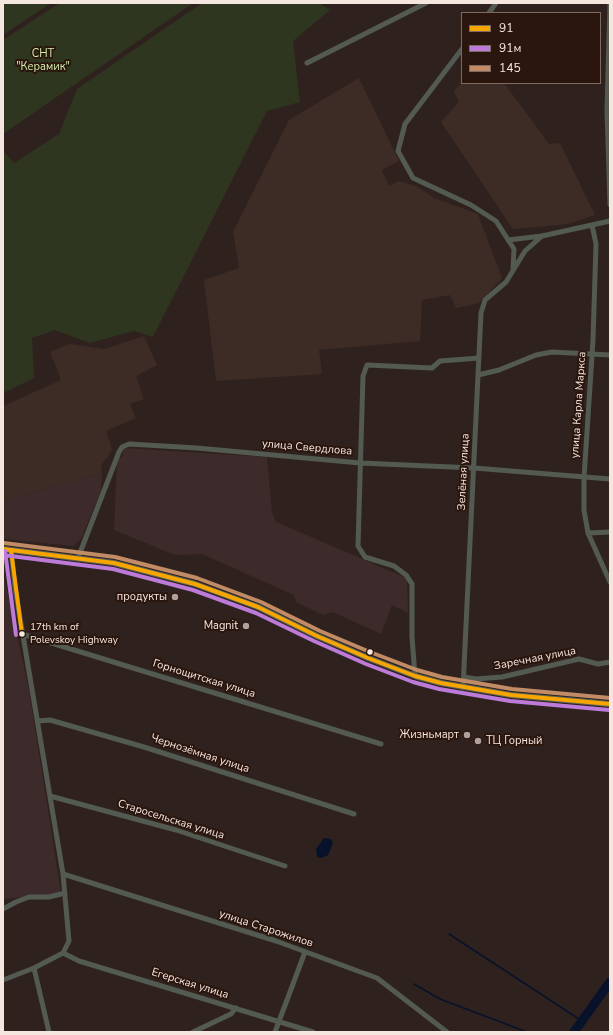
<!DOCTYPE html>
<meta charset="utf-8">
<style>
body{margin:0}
#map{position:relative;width:613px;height:1035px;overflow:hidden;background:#2f221e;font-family:"Nunito Sans",sans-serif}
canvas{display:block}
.frame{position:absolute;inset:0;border:4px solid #f6e6e0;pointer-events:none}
.legend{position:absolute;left:461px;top:12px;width:140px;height:72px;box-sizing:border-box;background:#2b160e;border:1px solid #7c6962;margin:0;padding:5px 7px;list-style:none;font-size:12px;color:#f6e6e0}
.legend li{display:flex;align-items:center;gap:8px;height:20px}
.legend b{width:20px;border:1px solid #7c6962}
</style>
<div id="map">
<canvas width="613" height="1035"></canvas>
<div class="frame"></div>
<ul class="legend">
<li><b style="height:5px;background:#f7a600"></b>91</li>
<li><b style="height:5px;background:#bd7bd9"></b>91м</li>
<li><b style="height:5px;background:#c18c65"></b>145</li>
</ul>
</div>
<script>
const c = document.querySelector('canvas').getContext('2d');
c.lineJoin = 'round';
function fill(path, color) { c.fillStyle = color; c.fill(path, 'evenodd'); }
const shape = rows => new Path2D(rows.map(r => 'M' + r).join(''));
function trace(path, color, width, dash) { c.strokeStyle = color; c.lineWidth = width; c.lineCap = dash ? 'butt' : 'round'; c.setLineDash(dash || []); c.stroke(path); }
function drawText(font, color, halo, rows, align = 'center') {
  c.font = font + ' "Nunito Sans",sans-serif'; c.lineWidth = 4; c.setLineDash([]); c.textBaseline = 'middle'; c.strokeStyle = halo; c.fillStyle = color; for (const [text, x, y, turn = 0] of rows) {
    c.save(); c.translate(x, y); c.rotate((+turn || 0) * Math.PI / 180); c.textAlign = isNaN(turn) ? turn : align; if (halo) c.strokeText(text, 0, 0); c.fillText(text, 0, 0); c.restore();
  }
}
fill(shape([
 [123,448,267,457,272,513,276,522,404,577,407,581,408,613,392,605,381,634,333,612,323,615,296,602,294,595,202,554,175,555,114,530,117,460,123,456],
 [102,473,101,491,81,539,73,546,3,539,3,501],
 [3,572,29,690,61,893,3,899]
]), '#3d2a2a');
fill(shape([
 [359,78,399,161,382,170,389,186,399,181,418,187,434,198,478,214,502,278,479,303,456,308,450,295,422,300,420,341,319,350,322,374,216,381,204,280,239,268,233,232,289,120],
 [462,82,504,83,549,144,560,143,595,215,568,224,513,229,441,122,459,102,454,92],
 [144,336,157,365,136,376,144,399,130,404,136,418,106,431,112,449,108,457,101,465,102,473,3,501,3,406,61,380,50,352,69,344,105,349]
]), '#3d2b25');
fill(shape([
 [3,3,51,3,3,35],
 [60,3,193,3,3,134,3,40],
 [202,3,319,3,330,10,293,41,300,102,267,111,153,337,134,331,90,343,55,330,32,338,34,378,3,393,3,151,14,163,59,134,77,89]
]), '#2e3620');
fill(shape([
 [324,838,331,839,333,843,328,855,322,858,317,857,316,849]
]), '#08122b');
trace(shape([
 [449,934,582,1021],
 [414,984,440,999,527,1032]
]), '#08122b', 1.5);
trace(shape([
 [574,1032,610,982]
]), '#08122b', 9);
trace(shape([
 [610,3,607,110,610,205],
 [489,13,496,3],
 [462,49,405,124,398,151,413,178,471,205,496,221,514,249,513,269],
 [307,63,426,3],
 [592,225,596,244,593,340,584,478,584,510,588,533,610,582],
 [508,240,542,236,610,221],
 [478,375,499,370,536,355,552,352,610,355],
 [588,533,610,532],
 [78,558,119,452,122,447,129,444,197,448,360,463,474,468,610,479],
 [22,634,381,744],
 [415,676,412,637,412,584,406,575,394,566,365,557,358,546,363,376,367,365,432,368,440,361,479,358],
 [464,677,476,679,502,677,579,659,598,664,610,662],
 [463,688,481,313,485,300,506,282,525,251,542,236],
 [38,721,50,720,144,747,354,814],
 [50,796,176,830,285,866],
 [63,874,276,941,377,978,447,1032],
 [3,909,16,902,29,897,49,897,65,893],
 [63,953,79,961,313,1032],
 [34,968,49,1032],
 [3,980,34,968,63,953,69,941,63,874,15,588,11,550],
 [193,1032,231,1014,236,1008],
 [275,1032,305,952]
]), '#535a51', 5);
trace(shape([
 [3,549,114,563,195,584,258,607,317,636,368,658,415,676,441,683,511,695,610,704]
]), '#5c6358', 6);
trace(shape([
 [3,549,114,563,195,584,258,607,317,636,368,658,415,676,441,683,511,695,610,704],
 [11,550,22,634]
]), '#f7a600', 4);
trace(shape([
 [5,551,16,635],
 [3,555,113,569,193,590,256,613,314,641,366,664,413,682,439,689,510,701,609,710]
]), '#bd7bd9', 4);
trace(shape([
 [4,543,115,557,197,578,261,602,320,631,370,652,417,670,442,677,512,689,610,698]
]), '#c18c65', 4);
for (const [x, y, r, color] of [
 [175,597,4,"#b0a19c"],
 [246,626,4,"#b0a19c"],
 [22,634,3.5,"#f6e6e0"],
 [370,652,3.5,"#f6e6e0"],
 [467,735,4,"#b0a19c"],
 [478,741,4,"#b0a19c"]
]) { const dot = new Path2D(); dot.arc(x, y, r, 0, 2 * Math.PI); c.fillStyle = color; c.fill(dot); trace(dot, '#2b160e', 1.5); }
drawText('10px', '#f6e6e0', '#2b160e', [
 ["17th km of",30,628],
 ["Polevskoy Highway",30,641]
], 'left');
drawText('11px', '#d0edac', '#2b160e', [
 ["СНТ",43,54],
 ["\"Керамик\"",43,67]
]);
drawText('11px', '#f6e6e0', '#2b160e', [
 ["улица Карла Маркса",579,405,-86],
 ["улица Свердлова",307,448,5],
 ["Зелёная улица",464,472,-87],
 ["Заречная улица",535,659,-11],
 ["Горнощитская улица",204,679,17],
 ["Чернозёмная улица",200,754,18],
 ["Старосельская улица",171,820,17],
 ["улица Старожилов",266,929,18],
 ["Егерская улица",190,984,17]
]);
drawText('11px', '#f6e6e0', '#2b160e', [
 ["продукты",167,597],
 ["Magnit",238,626],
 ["Жизньмарт",459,735],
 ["ТЦ Горный",486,741,"left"]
], 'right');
</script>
